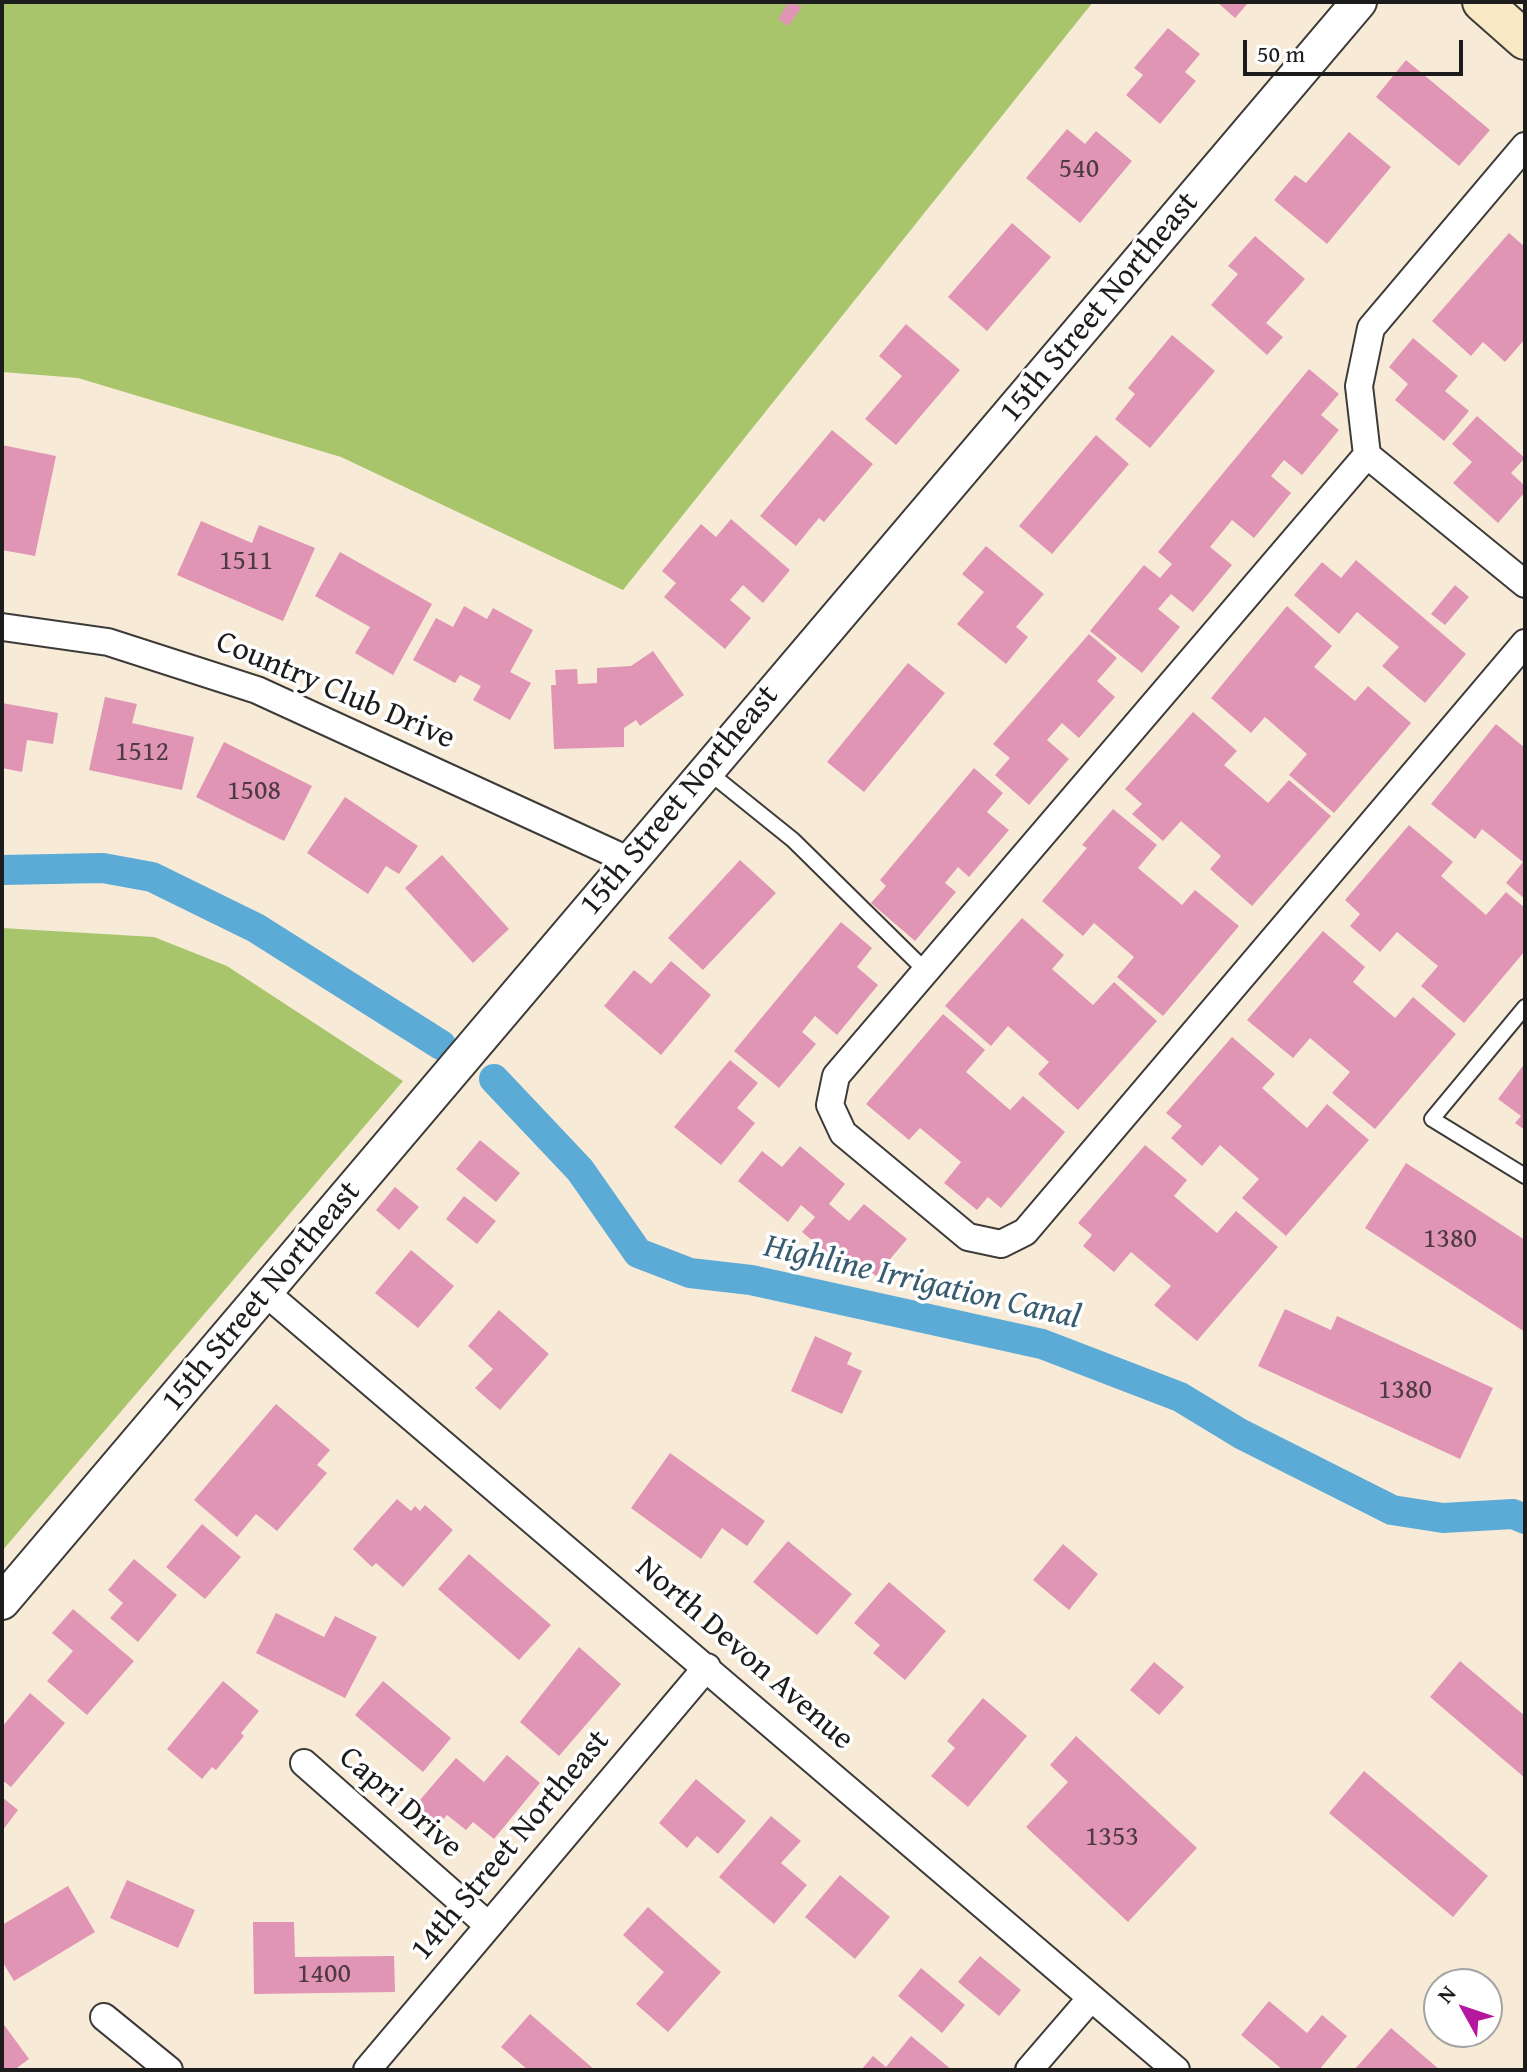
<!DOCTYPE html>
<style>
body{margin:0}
#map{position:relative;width:1527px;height:2072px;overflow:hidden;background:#f7ebd8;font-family:"Gentium Book Plus",serif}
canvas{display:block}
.frame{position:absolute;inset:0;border:4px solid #1c1c1c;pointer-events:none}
.north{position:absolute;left:1423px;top:1968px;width:80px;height:80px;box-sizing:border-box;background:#fff;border:2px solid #a4a4a4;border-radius:50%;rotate:310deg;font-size:22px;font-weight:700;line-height:32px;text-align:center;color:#1c1c1c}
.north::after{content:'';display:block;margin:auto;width:28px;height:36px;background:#b5179e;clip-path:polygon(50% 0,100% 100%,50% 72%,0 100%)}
.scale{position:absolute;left:1243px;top:40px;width:220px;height:36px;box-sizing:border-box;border:4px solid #1c1c1c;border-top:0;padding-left:10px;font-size:24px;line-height:28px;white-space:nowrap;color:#1c1c1c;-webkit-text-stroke:6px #fff;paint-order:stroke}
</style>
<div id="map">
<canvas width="1527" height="2072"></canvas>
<div class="frame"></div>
<div class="north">N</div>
<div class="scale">50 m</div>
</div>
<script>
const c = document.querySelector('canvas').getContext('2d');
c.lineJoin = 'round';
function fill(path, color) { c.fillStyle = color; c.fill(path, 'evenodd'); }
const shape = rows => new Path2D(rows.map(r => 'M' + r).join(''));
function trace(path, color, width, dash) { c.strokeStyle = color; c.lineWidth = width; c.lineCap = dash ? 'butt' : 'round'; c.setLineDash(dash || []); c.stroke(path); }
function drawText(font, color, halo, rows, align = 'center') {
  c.font = font + ' "Gentium Book Plus",serif'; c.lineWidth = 7; c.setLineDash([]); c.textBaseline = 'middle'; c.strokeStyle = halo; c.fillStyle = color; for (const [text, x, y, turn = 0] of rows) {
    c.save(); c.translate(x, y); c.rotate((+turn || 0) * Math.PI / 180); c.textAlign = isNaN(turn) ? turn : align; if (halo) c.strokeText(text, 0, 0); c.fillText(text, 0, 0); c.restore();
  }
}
fill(shape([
 [2,2,1093,2,623,590,341,457,78,378,2,372],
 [2,928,154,937,227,966,403,1081,2,1551]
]), '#a8c56c');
trace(shape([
 [2,870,103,868,152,877,256,928,441,1045],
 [494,1079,580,1170,638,1253,690,1273,751,1280,1042,1344,1180,1397,1241,1434,1392,1510,1443,1518,1513,1514,1525,1519]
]), '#5caad6', 30);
fill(shape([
 [789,2,802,7,788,26,778,19],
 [1217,2,1249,2,1235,18],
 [1168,28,1200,54,1185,72,1196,81,1160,124,1126,95,1143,75,1134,68],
 [1406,60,1490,130,1459,166,1376,97],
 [1067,129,1085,144,1096,131,1132,161,1080,223,1026,178],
 [1349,132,1391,167,1327,244,1274,200,1295,175,1306,183],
 [1012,223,1051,257,987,331,948,297],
 [1509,233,1525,247,1525,339,1505,362,1483,342,1471,356,1432,321],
 [1255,236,1305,279,1266,323,1283,337,1267,355,1211,305,1238,274,1228,266],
 [906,324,960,370,896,445,865,419,902,376,879,356],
 [1172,335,1215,371,1150,448,1115,419,1135,394,1128,388],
 [1413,338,1458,376,1445,391,1469,411,1444,441,1395,400,1408,384,1389,367],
 [1309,369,1339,394,1321,415,1339,430,1302,475,1284,460,1271,476,1291,493,1254,538,1232,520,1210,547,1232,565,1193,612,1171,594,1158,609,1180,627,1142,673,1090,631,1144,565,1160,578,1172,564,1158,552],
 [1477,416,1525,458,1511,473,1525,486,1525,492,1498,523,1453,483,1472,462,1452,444],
 [832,430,873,464,824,522,819,518,796,546,760,516],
 [1096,435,1129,464,1052,554,1019,526],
 [2,445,56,456,35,556,2,550],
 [731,519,790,570,763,603,743,585,730,600,751,618,725,649,664,597,676,583,662,571,701,524,716,537],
 [201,521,252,543,259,525,315,548,283,621,177,575],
 [986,546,1044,594,1016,627,1028,637,1006,664,957,624,984,592,962,574],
 [340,552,432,604,393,675,355,653,370,627,315,596],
 [1356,560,1466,654,1425,703,1382,666,1399,647,1357,612,1339,634,1294,595,1322,562,1341,578],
 [1455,585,1469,597,1445,625,1431,614],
 [464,606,487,619,493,608,533,630,510,672,531,683,510,720,473,700,481,686,460,675,455,683,413,660,436,618,453,627],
 [1287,606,1332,646,1314,667,1355,701,1368,686,1411,723,1334,813,1289,775,1307,754,1265,717,1251,733,1211,698],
 [1089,634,1117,658,1097,681,1115,697,1079,738,1062,723,1047,740,1069,759,1029,805,995,775,1010,758,993,744],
 [653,651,684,695,640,726,636,720,624,728,624,747,554,749,551,685,556,685,555,670,577,669,578,684,597,683,597,668,631,666],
 [908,663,945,693,864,792,827,762],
 [105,697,137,704,132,723,194,737,182,790,89,770],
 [2,703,58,713,53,744,27,740,22,772,2,768],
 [1193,712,1237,751,1224,765,1268,803,1289,780,1331,816,1252,906,1210,869,1221,856,1181,821,1163,841,1132,814,1142,804,1125,789],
 [1496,724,1525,748,1525,899,1506,883,1523,862,1482,829,1475,839,1431,804],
 [224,742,312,786,284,841,196,797],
 [974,768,1003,793,987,812,1009,830,969,877,958,867,945,883,956,892,915,941,871,903,886,886,880,880],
 [345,797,418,846,399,874,386,866,368,894,307,853],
 [1113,809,1157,845,1138,868,1182,905,1195,890,1239,926,1163,1016,1117,977,1134,957,1094,923,1083,936,1042,901,1087,848,1082,845],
 [1409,825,1453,862,1441,876,1486,915,1506,892,1525,908,1525,951,1464,1023,1421,986,1438,966,1397,932,1380,952,1350,926,1360,914,1345,900],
 [442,855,509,929,473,963,405,888],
 [740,860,776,893,703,970,668,938],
 [1022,918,1064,955,1052,969,1093,1005,1114,982,1157,1021,1078,1110,1038,1074,1049,1062,1008,1026,991,1046,945,1006],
 [841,922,872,948,857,967,878,985,837,1035,815,1016,802,1032,816,1044,779,1088,734,1051],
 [1323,931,1365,967,1353,982,1395,1018,1413,997,1456,1034,1375,1129,1332,1093,1350,1072,1310,1038,1293,1058,1247,1020],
 [671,961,711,995,661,1055,604,1006,634,970,651,984],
 [943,1014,985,1050,966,1072,1010,1110,1023,1096,1065,1132,1001,1208,988,1197,977,1210,944,1183,961,1162,920,1128,909,1140,866,1104],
 [1232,1037,1275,1074,1262,1088,1307,1128,1327,1104,1369,1140,1286,1236,1242,1198,1259,1179,1220,1145,1202,1166,1171,1138,1182,1126,1166,1113],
 [730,1060,758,1083,737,1108,755,1123,721,1165,674,1127],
 [1525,1063,1525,1130,1515,1123,1521,1116,1498,1099],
 [480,1140,520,1173,496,1202,456,1169],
 [1145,1145,1187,1180,1174,1196,1217,1233,1236,1211,1278,1247,1197,1341,1154,1305,1171,1286,1131,1252,1114,1272,1083,1246,1092,1235,1078,1223],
 [800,1146,845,1184,829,1204,849,1221,864,1204,907,1239,876,1276,862,1265,854,1275,802,1232,815,1217,801,1205,788,1222,738,1181,762,1151,782,1167],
 [1406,1163,1525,1240,1525,1332,1365,1228],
 [395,1187,419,1207,399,1230,376,1210],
 [464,1196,496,1221,477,1244,446,1219],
 [411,1250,454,1286,418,1328,375,1293],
 [1285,1309,1331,1330,1337,1316,1493,1388,1460,1459,1258,1366],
 [499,1310,549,1354,500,1410,475,1388,493,1369,468,1346],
 [815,1336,852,1353,847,1364,862,1371,842,1414,791,1391],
 [276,1404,330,1450,317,1465,327,1473,277,1531,256,1514,237,1537,194,1500],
 [670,1453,765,1521,747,1546,722,1528,701,1559,631,1508],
 [397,1499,411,1511,415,1506,420,1511,425,1505,453,1530,403,1587,376,1563,372,1567,353,1549],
 [202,1524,241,1557,205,1599,166,1567],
 [788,1541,852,1594,817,1635,753,1582],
 [1063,1544,1098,1574,1069,1610,1033,1580],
 [469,1554,551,1625,519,1660,438,1589],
 [134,1559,177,1595,138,1642,110,1618,123,1603,108,1590],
 [889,1582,946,1631,905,1680,873,1653,880,1645,854,1623],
 [73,1609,134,1661,87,1715,47,1681,73,1651,52,1633],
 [276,1613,324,1637,335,1616,377,1637,345,1698,256,1653],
 [579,1647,621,1684,559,1756,520,1722],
 [1460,1661,1525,1716,1525,1778,1430,1697],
 [1154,1662,1184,1687,1159,1715,1130,1690],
 [223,1681,259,1711,241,1733,244,1736,216,1770,212,1767,202,1779,167,1749],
 [383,1681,451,1738,423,1772,355,1715],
 [30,1693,65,1723,11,1787,2,1780,2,1727],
 [983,1698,1027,1736,968,1807,931,1776,955,1748,947,1741],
 [1076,1736,1197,1848,1128,1922,1026,1827,1068,1782,1050,1765],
 [507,1755,540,1783,494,1839,473,1822,466,1830,447,1815,437,1827,414,1807,456,1758,484,1782],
 [1364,1771,1488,1876,1453,1917,1329,1813],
 [696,1779,746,1821,718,1854,697,1836,687,1848,659,1823],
 [2,1797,18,1810,2,1831],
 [771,1816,801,1841,781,1863,807,1885,774,1924,719,1877],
 [840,1875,890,1917,855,1959,805,1917],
 [127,1880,195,1910,178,1948,110,1918],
 [68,1886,95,1932,14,1981,2,1961,2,1925],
 [648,1907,721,1972,668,2032,636,2004,664,1972,623,1935],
 [253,1922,294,1922,295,1957,394,1956,395,1992,254,1994],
 [980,1956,1021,1990,999,2016,958,1982],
 [921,1968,965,2005,942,2033,898,1996],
 [1269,2001,1307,2033,1322,2015,1347,2036,1319,2070,1283,2070,1241,2035],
 [530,2014,595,2070,528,2070,501,2047],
 [2,2022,29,2059,14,2070,2,2070],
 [1391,2028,1440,2070,1354,2070],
 [911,2036,952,2070,861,2070,873,2056,886,2067]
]), '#e195b5');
const service = shape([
 [706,770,793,840,926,971],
 [1525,1007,1432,1119,1525,1176]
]);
const minor = shape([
 [1525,146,1371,328,1359,386,1367,455,1525,584],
 [1367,455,836,1076,830,1105,843,1133,968,1237,1001,1244,1025,1232,1525,643],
 [2,627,108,642,257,690,628,860],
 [266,1293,1176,2070],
 [304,1763,488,1925],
 [104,2017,169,2070],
 [367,2070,707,1667],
 [1029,2070,1091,1998]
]);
const tertiary = shape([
 [2,1602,1359,2]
]);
const secondary = shape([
 [1482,2,1525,40]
]);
trace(service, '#3d3b38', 18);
trace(minor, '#3d3b38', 30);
trace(tertiary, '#3d3b38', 38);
trace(secondary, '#3d3b38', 42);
trace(service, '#fff', 14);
trace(minor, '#fff', 26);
trace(tertiary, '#fff', 34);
trace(secondary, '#f8e8c3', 38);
drawText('28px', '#4d3a42', null, [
 ["540",1079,170],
 ["1511",246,562],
 ["1512",142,753],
 ["1508",254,792],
 ["1380",1450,1240],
 ["1380",1405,1391],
 ["1353",1112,1838],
 ["1400",324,1975]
]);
drawText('32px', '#1c1c1c', '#fff', [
 ["15th Street Northeast",1100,308,-50],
 ["Country Club Drive",335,691,23],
 ["15th Street Northeast",680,801,-50],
 ["15th Street Northeast",262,1297,-50],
 ["North Devon Avenue",744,1654,41],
 ["Capri Drive",400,1803,41],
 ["14th Street Northeast",511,1846,-50]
]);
drawText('italic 34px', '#395c70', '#fff', [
 ["Highline Irrigation Canal",922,1283,13]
]);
</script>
